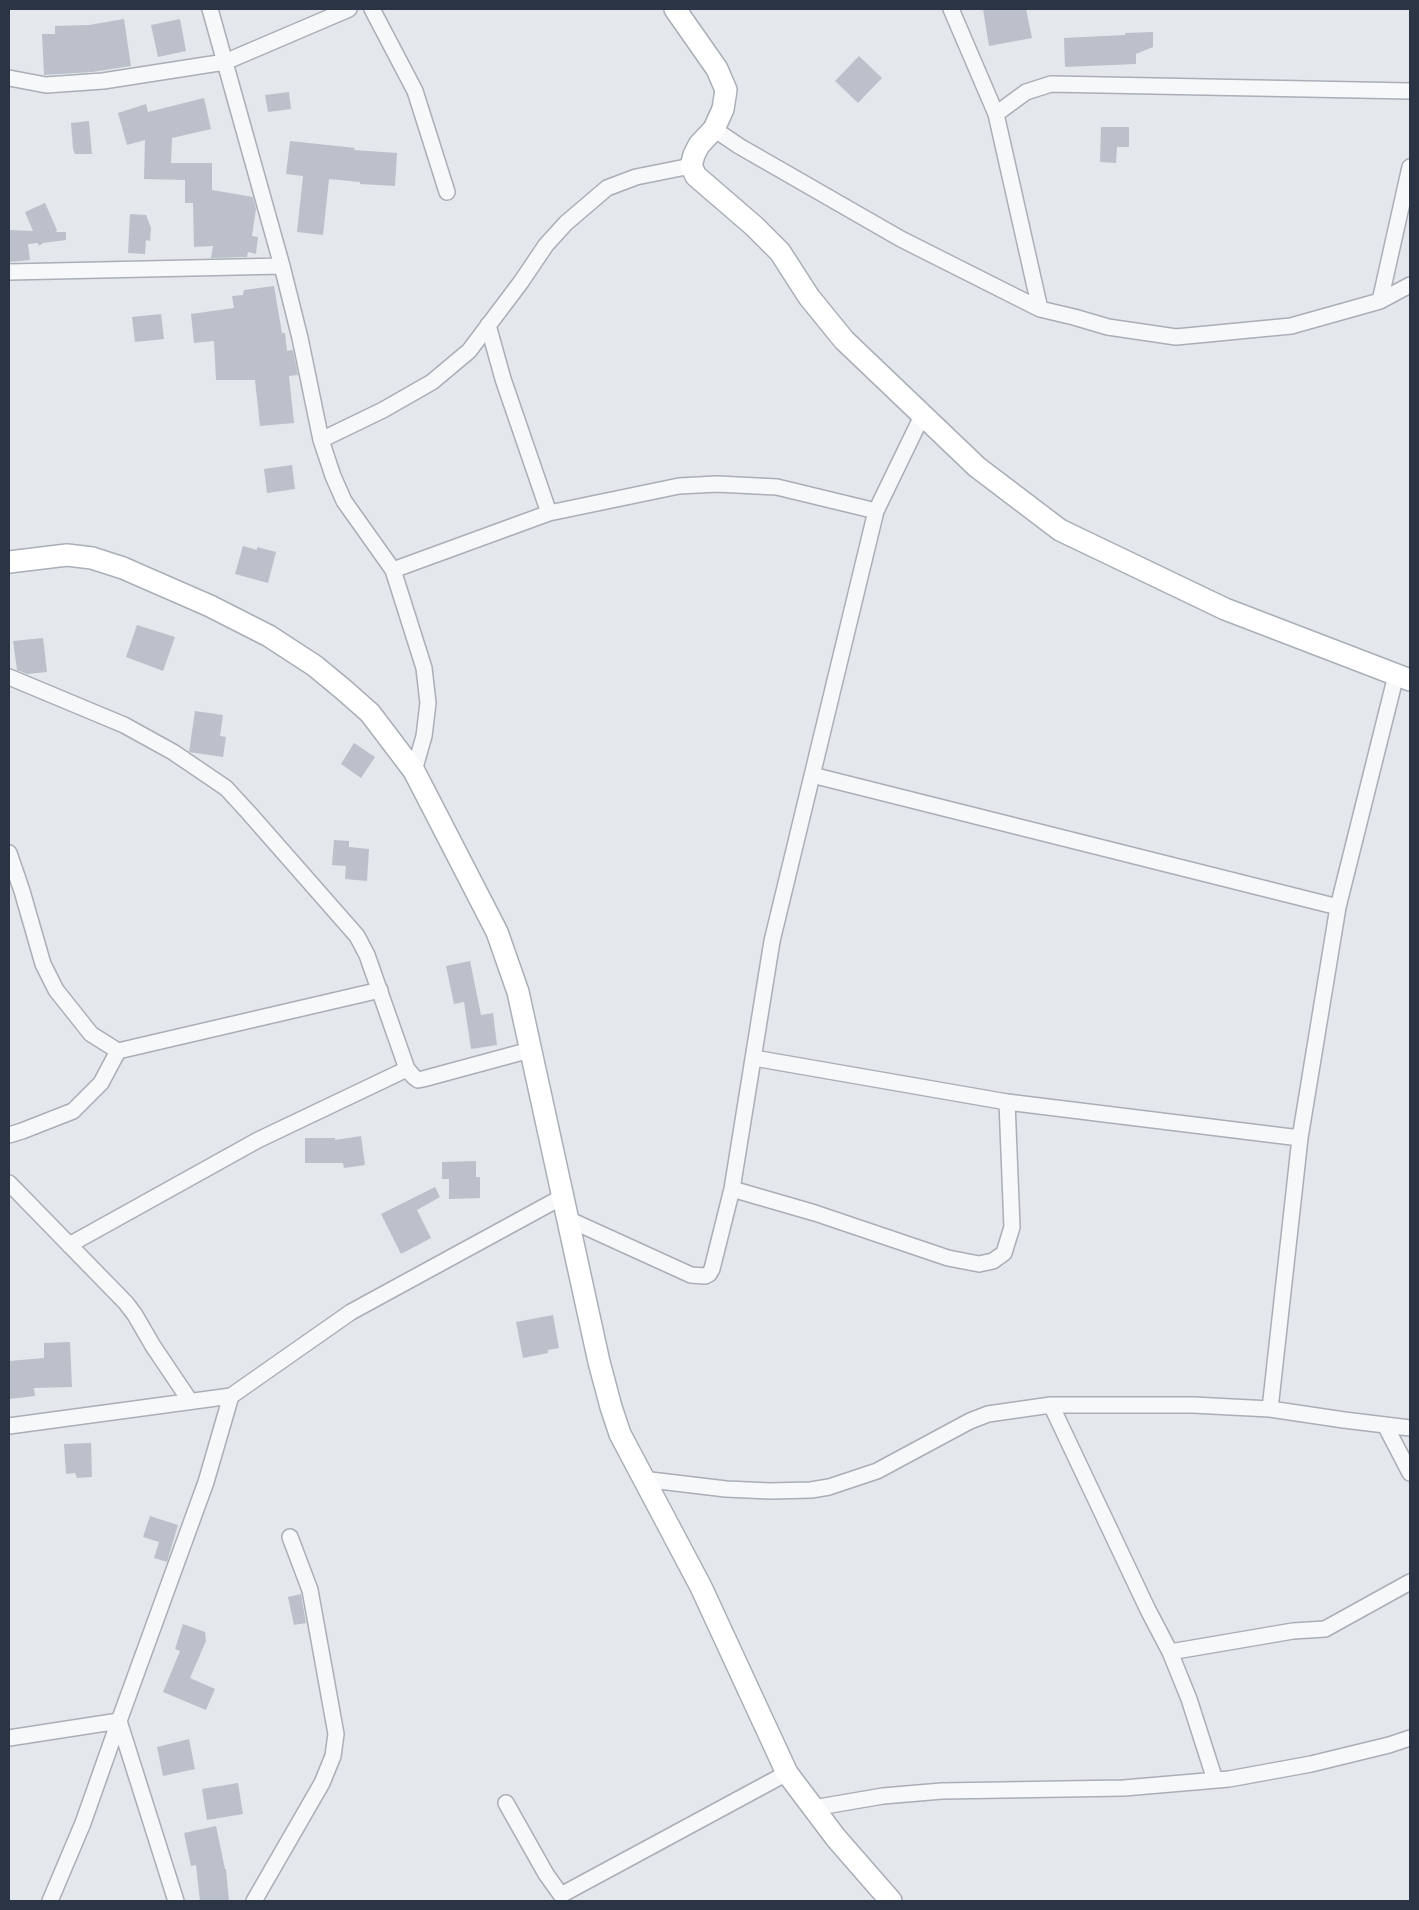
<!DOCTYPE html>
<style>
body{margin:0}
#map{position:relative;width:1419px;height:1910px;overflow:hidden;background:#e4e7ec;font-family:"Sofia Sans Condensed",sans-serif}
canvas{display:block}
.frame{position:absolute;inset:0;border:10px solid #2b3445;pointer-events:none}
</style>
<div id="map">
<canvas width="1419" height="1910"></canvas>
<div class="frame"></div>
</div>
<script>
const c = document.querySelector('canvas').getContext('2d');
c.lineJoin = 'round';
function fill(path, color) { c.fillStyle = color; c.fill(path, 'evenodd'); }
const shape = rows => new Path2D(rows.map(r => 'M' + r).join(''));
function trace(path, color, width, dash) { c.strokeStyle = color; c.lineWidth = width; c.lineCap = dash ? 'butt' : 'round'; c.setLineDash(dash || []); c.stroke(path); }
fill(shape([
 [983,9,1026,9,1032,38,989,46],
 [124,19,131,66,92,72,44,75,42,34,55,34,55,26,89,25],
 [180,19,186,51,158,57,151,25],
 [1153,32,1153,47,1136,54,1136,64,1065,67,1064,38,1125,35,1125,33],
 [859,56,882,78,858,103,835,81],
 [289,92,291,109,268,112,265,95],
 [204,98,211,129,172,138,171,163,212,163,212,190,253,197,256,209,252,236,258,237,256,254,248,252,247,257,211,258,213,246,194,247,193,203,185,203,185,180,144,179,145,140,127,145,118,113,146,104,148,112],
 [89,121,92,154,75,154,73,149,71,123],
 [1101,127,1129,127,1129,147,1117,147,1116,163,1100,162],
 [290,141,355,148,354,150,397,153,395,186,360,184,360,182,329,179,323,235,297,232,303,176,286,174],
 [45,203,57,230,56,232,66,232,66,240,43,243,39,246,38,243,28,244,30,260,9,262,9,230,33,231,25,212],
 [130,214,146,215,151,228,150,241,146,240,145,254,128,253],
 [274,286,282,333,285,333,287,351,293,350,298,375,289,376,294,423,260,426,255,380,216,380,214,341,194,343,191,314,234,308,232,296,243,295,244,290],
 [161,314,164,339,135,342,132,317],
 [292,465,295,489,267,493,264,469],
 [243,546,257,550,257,547,276,552,268,583,235,574],
 [137,625,175,637,163,671,126,657],
 [43,638,47,672,27,674,17,670,13,641],
 [195,711,223,715,220,736,226,737,223,757,189,752],
 [354,743,375,757,361,778,341,764],
 [334,840,349,841,349,847,369,849,367,881,345,879,346,866,332,865],
 [470,961,481,1015,493,1013,497,1045,471,1049,464,1002,454,1004,446,966],
 [361,1136,365,1165,344,1168,343,1163,305,1163,305,1138,335,1138,335,1140],
 [476,1161,476,1177,480,1177,480,1198,449,1199,449,1179,442,1179,442,1162],
 [435,1187,440,1197,417,1210,431,1238,401,1254,381,1214],
 [553,1315,559,1348,548,1350,548,1353,523,1358,516,1322],
 [70,1342,72,1387,34,1388,35,1396,9,1399,9,1361,44,1358,44,1343],
 [91,1443,92,1477,77,1478,75,1473,66,1474,64,1444],
 [150,1516,178,1525,167,1562,154,1558,159,1542,143,1537],
 [301,1594,306,1623,294,1625,288,1597],
 [183,1624,205,1632,206,1641,190,1678,215,1689,206,1710,163,1692,180,1651,175,1649],
 [189,1739,195,1769,163,1776,157,1747],
 [238,1783,243,1814,207,1820,202,1789],
 [216,1826,225,1869,226,1869,229,1901,200,1901,196,1865,191,1866,184,1833]
]), '#bbc0ca');
const street = shape([
 [210,9,282,266,300,338,321,440,333,476,344,501,393,570,424,668,428,703,424,736,414,771],
 [372,9,415,91,447,192],
 [951,9,996,114],
 [9,78,46,85,103,81,225,62,349,9],
 [714,129,739,146,901,239,1040,309,1074,317,1108,327,1176,337,1291,326,1380,301,1410,285],
 [9,272,282,266],
 [1380,301,1410,167],
 [1040,309,996,114,1026,92,1051,84,1410,91],
 [488,325,503,379,549,513],
 [321,440,383,410,432,382,469,351,521,282,546,245,566,223,607,188,636,177,691,166],
 [393,570,549,513,679,486,717,484,777,487,876,511],
 [9,677,124,725,173,752,226,788,249,813,357,936,367,955,407,1069,414,1077,418,1080,423,1079,530,1050],
 [812,775,1338,907],
 [9,853,22,891,43,964,56,990,91,1034,118,1051],
 [754,1058,1007,1102,1300,1138],
 [9,1135,22,1131,73,1111,101,1083,118,1051,380,990],
 [9,1183,126,1303,135,1315,153,1346,190,1401],
 [732,1189,815,1213,948,1258,979,1264,993,1261,1004,1253,1012,1227,1007,1102],
 [568,1219,691,1275,705,1276,709,1274,712,1269,732,1189,772,941,876,511,922,416],
 [69,1245,258,1140,407,1069],
 [1051,1405,1148,1610,1170,1652,1189,1699,1215,1780],
 [1270,1409,1300,1138,1338,907,1396,675],
 [1385,1425,1410,1473],
 [9,1426,231,1396,351,1312,562,1197],
 [642,1479,726,1489,770,1491,811,1490,829,1487,877,1471,970,1421,988,1414,1051,1405,1193,1405,1270,1409,1344,1420,1410,1428],
 [1170,1652,1293,1631,1325,1629,1410,1582],
 [9,1738,119,1721,206,1482,231,1396],
 [506,1803,546,1874,561,1895,787,1773],
 [813,1808,883,1796,942,1791,1124,1788,1229,1779,1311,1764,1389,1745,1410,1738],
 [50,1901,83,1823,119,1721,176,1901],
 [254,1901,322,1783,333,1756,336,1734,310,1590,290,1537]
]);
const secondary = shape([
 [675,9,717,69,726,90,723,109,714,129,699,145,694,155,691,166,696,176,754,226,780,252,809,297,844,340,977,467,1060,530,1225,609,1410,680],
 [9,562,67,555,92,558,123,568,210,606,269,636,315,666,344,690,370,713,414,771,497,932,518,992,599,1362,611,1407,620,1434,701,1587,787,1773,836,1838,891,1901]
]);
trace(street, '#a9aeb7', 18);
trace(secondary, '#a9aeb7', 24);
trace(street, '#f7f8fa', 15);
trace(secondary, '#fff', 21);
</script>
